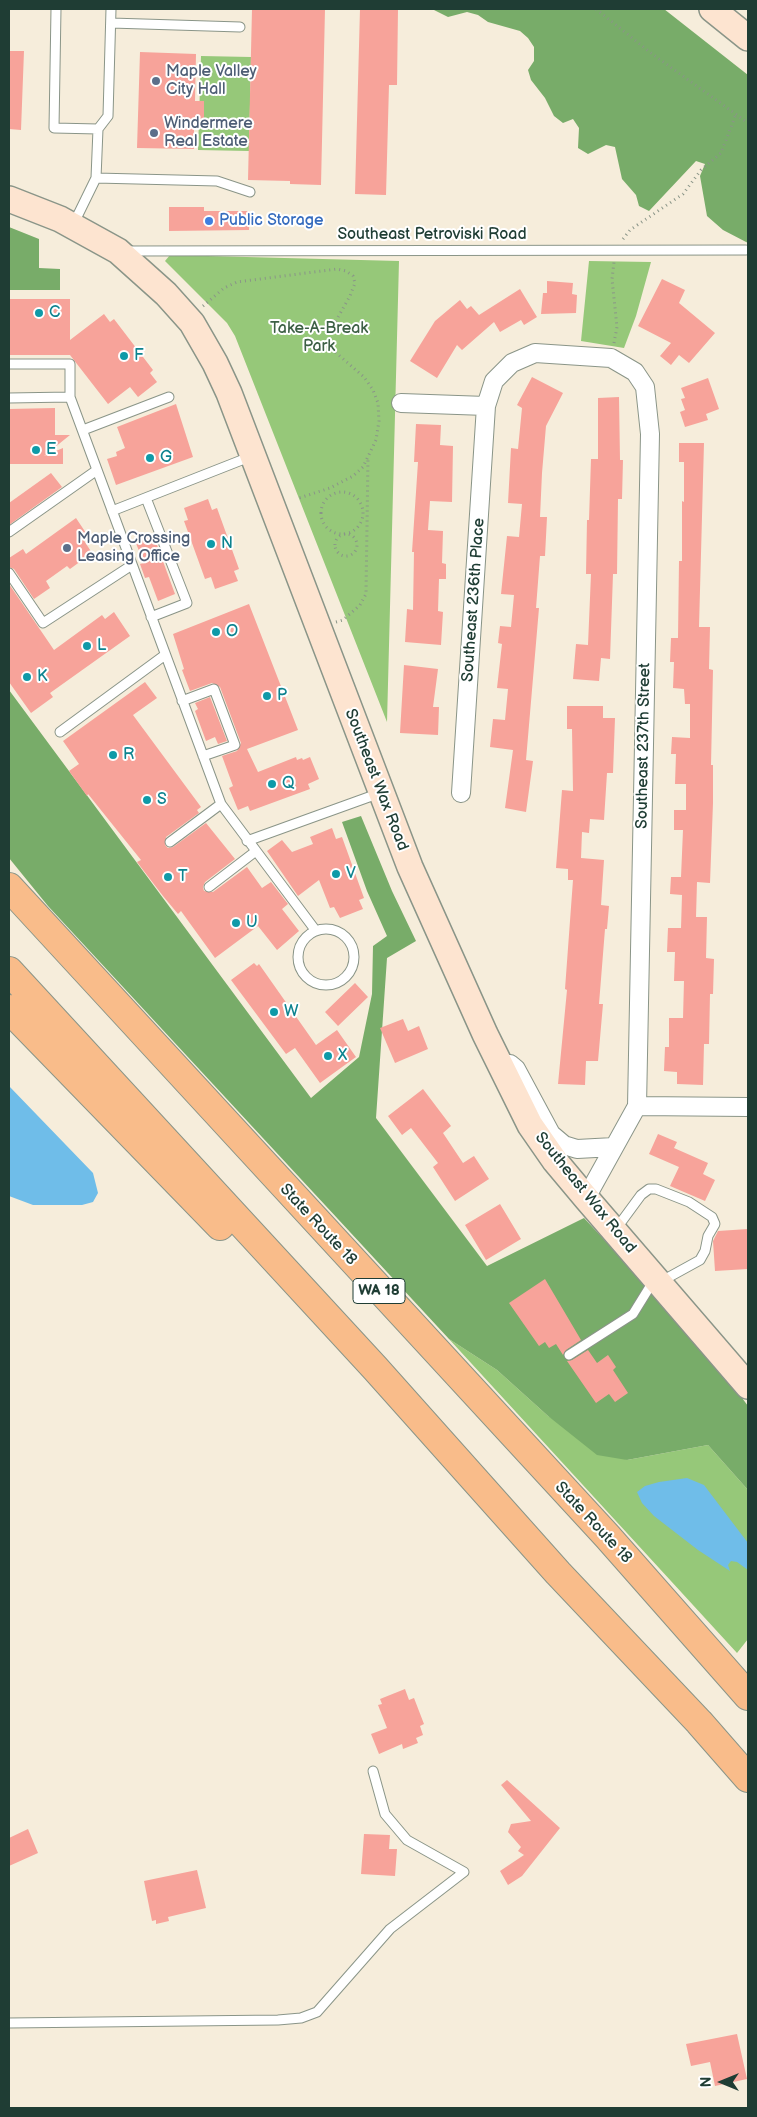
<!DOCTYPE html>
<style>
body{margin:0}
#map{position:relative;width:757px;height:2117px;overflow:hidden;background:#f6eddb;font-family:"Balsamiq Sans",sans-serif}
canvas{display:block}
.frame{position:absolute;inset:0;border:10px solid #1f3d34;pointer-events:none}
.north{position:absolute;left:697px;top:2057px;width:50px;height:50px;-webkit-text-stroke:4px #fff;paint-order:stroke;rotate:270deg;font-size:14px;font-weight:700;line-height:20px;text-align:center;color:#1f3d34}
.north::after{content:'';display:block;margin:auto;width:18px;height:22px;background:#1f3d34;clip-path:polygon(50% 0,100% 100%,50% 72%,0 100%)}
</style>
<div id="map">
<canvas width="757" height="2117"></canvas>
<div class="frame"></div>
<div class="north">N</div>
</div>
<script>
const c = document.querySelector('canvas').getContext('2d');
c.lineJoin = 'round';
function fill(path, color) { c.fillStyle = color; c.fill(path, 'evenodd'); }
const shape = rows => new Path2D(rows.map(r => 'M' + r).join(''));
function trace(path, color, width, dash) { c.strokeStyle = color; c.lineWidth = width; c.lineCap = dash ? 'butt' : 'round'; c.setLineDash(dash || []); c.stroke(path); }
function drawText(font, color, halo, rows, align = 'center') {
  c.font = font + ' "Balsamiq Sans",sans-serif'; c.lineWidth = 4; c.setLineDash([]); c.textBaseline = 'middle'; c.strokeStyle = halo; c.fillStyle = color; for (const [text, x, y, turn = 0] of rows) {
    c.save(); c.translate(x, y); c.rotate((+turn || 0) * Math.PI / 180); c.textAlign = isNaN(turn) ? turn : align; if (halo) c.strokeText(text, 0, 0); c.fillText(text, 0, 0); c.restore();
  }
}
fill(shape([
 [201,56,251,57,249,151,198,150],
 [170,255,399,261,387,722,235,336,227,323,165,261],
 [589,261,651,262,636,316,624,348,581,341],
 [449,1339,497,1370,548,1416,627,1460,708,1445,748,1490,748,1639,737,1653]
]), '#96c879');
fill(shape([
 [432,9,664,9,748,75,748,243,723,230,707,216,700,176,705,164,696,161,649,211,639,206,636,195,622,179,615,147,606,145,588,154,578,148,579,128,573,119,563,123,554,116,545,98,531,80,528,70,534,61,534,47,528,38,520,31,488,22,478,15,467,12,448,17],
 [9,227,39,239,39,268,60,269,60,290,9,290],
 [9,690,311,1098,359,1057,372,994,373,946,387,936,367,891,342,822,361,816,392,891,416,941,387,958,376,1118,487,1266,584,1218,705,1348,748,1406,748,1490,708,1445,627,1460,597,1455,548,1416,497,1370,449,1339,325,1205,48,906,9,858]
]), '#78ac69');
fill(shape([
 [9,1086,93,1173,98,1193,93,1202,82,1205,33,1205,9,1196],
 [687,1478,704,1485,748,1543,748,1570,737,1562,731,1561,728,1565,730,1571,698,1550,654,1516,642,1503,637,1492,645,1486,659,1482]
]), '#6fbde9');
fill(shape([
 [252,9,325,9,321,185,290,184,290,181,248,180],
 [360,9,398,9,397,85,389,85,386,195,355,194],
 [9,51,24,51,21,130,9,129],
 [140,52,196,54,195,101,204,101,204,125,194,125,194,149,137,148],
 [169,207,204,207,204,211,250,211,249,230,169,231],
 [662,279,685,290,679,303,715,333,689,363,679,355,671,365,660,356,671,343,638,326],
 [547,281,573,283,572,294,577,295,576,313,541,314,543,293,547,293],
 [520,289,537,317,524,325,521,320,500,332,494,322,462,350,457,345,437,378,410,361,435,321,460,300,467,309,471,306,479,315],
 [9,299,70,299,70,340,104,314,110,322,114,319,153,370,150,373,157,382,138,397,130,387,108,404,70,355,9,355],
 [532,377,563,393,546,426,542,473,540,517,547,517,545,556,540,556,536,608,539,608,526,760,533,761,526,812,505,808,513,750,490,747,493,719,505,720,508,689,497,688,502,644,498,643,500,626,511,627,514,595,501,594,507,536,519,537,522,504,508,503,511,448,518,449,522,408,517,405],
 [708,378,719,409,706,414,708,420,685,427,680,412,685,410,681,399,685,398,681,388],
 [619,397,620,460,623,460,622,499,618,499,617,574,613,574,610,659,601,658,599,681,573,679,576,644,588,645,591,574,586,574,587,520,589,520,591,459,598,459,598,398],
 [176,404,193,457,116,485,107,459,117,456,116,452,125,448,117,427],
 [55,408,55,435,70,435,44,456,63,448,63,464,9,464,9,409],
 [416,424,441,425,440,445,453,446,452,502,430,501,428,530,443,531,442,563,446,564,446,579,439,579,438,611,443,612,441,645,405,642,407,609,413,610,414,552,412,552,418,462,414,462],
 [679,443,704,443,699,627,710,627,709,669,713,670,711,765,713,765,713,803,710,883,697,882,696,917,707,917,706,958,714,959,713,994,710,994,709,1044,704,1044,703,1085,677,1084,677,1072,664,1071,665,1047,669,1047,669,1018,683,1018,684,981,674,981,675,952,667,952,668,928,681,928,682,895,670,894,671,877,681,877,683,830,674,830,674,810,686,810,686,784,675,784,676,754,671,754,672,737,690,738,690,704,685,704,684,689,673,688,674,662,670,662,671,638,678,638,679,561,682,561,682,501,684,502,684,462,679,462],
 [51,473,62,487,9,525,9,503],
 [208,499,212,510,217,508,239,569,234,571,238,581,215,589,211,577,205,579,184,521,188,520,184,508],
 [76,518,88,536,83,539,92,553,70,569,67,566,46,581,50,588,34,599,14,569,9,567,9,558,23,549,26,554],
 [153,534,175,594,158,601,149,577,145,578,140,564,144,563,135,541],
 [9,584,54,650,102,615,105,619,114,612,130,636,50,693,53,697,31,713,9,682],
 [249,604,298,730,247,749,258,772,296,757,297,760,302,758,303,760,310,757,319,779,308,784,310,789,250,811,248,806,238,810,229,788,233,786,222,756,237,751,241,743,220,687,212,683,190,691,182,670,184,669,173,634],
 [404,665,438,669,433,707,439,707,438,735,400,733],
 [145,682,157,698,133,715,201,807,197,810,199,813,166,837,165,845,168,848,173,847,206,823,235,859,205,882,203,887,204,891,213,892,247,867,262,888,271,882,288,904,282,909,299,931,277,950,258,926,215,958,181,911,178,914,163,896,137,862,141,860,88,794,87,796,69,771,79,764,63,741],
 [210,697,227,741,218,744,215,737,206,741,195,711,198,709,195,703],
 [567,706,603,706,603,718,615,718,613,773,607,773,604,820,590,819,589,833,582,832,581,858,604,860,601,905,609,906,607,929,605,929,599,1004,603,1004,598,1061,586,1061,585,1085,558,1084,567,990,565,989,573,880,568,880,568,869,556,868,562,790,573,791,572,729,567,729],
 [332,828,336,839,342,837,364,898,359,900,363,909,340,918,334,907,330,908,319,880,298,896,267,851,282,840,292,852,313,844,310,837],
 [254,963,257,966,259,964,316,1045,337,1030,356,1057,320,1083,295,1048,286,1054,231,980],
 [355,983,368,997,338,1026,325,1012],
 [403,1019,408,1031,419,1026,428,1049,395,1063,380,1028],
 [423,1089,451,1126,443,1133,463,1163,474,1156,489,1179,455,1201,433,1167,438,1163,411,1128,402,1135,388,1116],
 [658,1134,677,1142,674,1148,708,1163,703,1174,715,1180,705,1201,670,1186,679,1167,649,1154],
 [500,1204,521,1239,486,1260,465,1225],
 [748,1229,748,1269,715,1271,713,1241,718,1231],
 [545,1279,581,1340,566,1350,563,1355,556,1344,549,1348,545,1342,539,1346,509,1303],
 [588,1350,597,1363,608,1355,616,1367,613,1370,628,1393,615,1402,609,1394,596,1403,567,1361,572,1360],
 [405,1689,409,1700,414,1698,424,1724,420,1726,423,1735,416,1738,418,1743,403,1749,402,1744,379,1754,371,1734,387,1728,378,1705,382,1704,380,1699],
 [507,1780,560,1828,522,1876,508,1885,500,1871,524,1855,518,1851,521,1847,508,1832,511,1824,531,1821,501,1785],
 [28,1829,38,1853,9,1866,9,1838],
 [364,1834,390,1835,389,1849,397,1849,395,1876,361,1874],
 [197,1870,206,1908,168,1917,169,1921,156,1924,156,1920,152,1921,144,1881],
 [737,2034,747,2079,715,2086,710,2062,691,2066,686,2044]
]), '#f7a39a');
const lane = shape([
 [56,9,54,128,98,129],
 [111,23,240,27],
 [96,178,217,181,250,192],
 [73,225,96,178,98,129,108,116,111,9],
 [126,251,746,250],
 [9,364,70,364,70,397],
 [9,398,70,397,221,804,316,931],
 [83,430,169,397],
 [146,498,187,603,151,617],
 [112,511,252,456],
 [9,532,97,470],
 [9,573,43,623,132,565],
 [182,701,214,689,235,745,203,756],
 [60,732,165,655],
 [247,841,380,793],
 [170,842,221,804],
 [209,887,256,851],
 '298 957a28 28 0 1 1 56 0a28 28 0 1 1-56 0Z',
 [616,1229,641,1195,649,1189,656,1189,689,1202,712,1217,715,1224,708,1236,705,1251,700,1260,660,1282],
 [569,1355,633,1314,654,1280],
 [9,2023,278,2020,301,2018,317,2012,390,1929,464,1872,407,1840,385,1814,373,1771]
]);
const street = shape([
 [401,403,486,406],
 [461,793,486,406,494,381,512,363,535,353,611,358,635,372,645,387,650,434,637,1106,586,1198],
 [510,1064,516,1069,551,1134,564,1145,577,1149,614,1147],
 [637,1106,748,1107]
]);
const secondary = shape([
 [712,9,748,38],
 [9,199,60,219,118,251,166,294,192,323,215,363,229,393,410,867,485,1034,530,1125,555,1161,586,1198,748,1386]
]);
const highway = shape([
 [9,887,607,1536,748,1696],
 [9,971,375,1368,558,1573,699,1722,748,1778],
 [9,1009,220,1226]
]);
trace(lane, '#8a9588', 11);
trace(street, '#8a9588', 20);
trace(secondary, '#8a9588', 28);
trace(highway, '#8a9588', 30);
trace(shape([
 [596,9,651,53,748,123],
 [623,239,630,230,683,194,701,170,721,153,736,114],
 [203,306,224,288,237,282,337,269,346,271,353,276,355,283,350,296,329,333,334,351,364,377,373,390,378,403,379,421,376,440,363,467,353,476,330,488,296,499],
 [614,343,617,327,612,279,614,262],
 '321 513a21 21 0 1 1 42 0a21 21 0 1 1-42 0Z',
 '335 545a11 11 0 1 1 22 0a11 11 0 1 1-22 0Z',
 [336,622,343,620,360,605,366,594,368,457]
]), '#8a9588', 3, [1, 4]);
trace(lane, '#fff', 9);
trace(street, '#fff', 18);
trace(secondary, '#fde4d0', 25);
trace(highway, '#f9bc8a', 28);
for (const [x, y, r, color] of [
 [156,81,5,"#5c6f8a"],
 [154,133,5,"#5c6f8a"],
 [209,221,5,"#3f7fe0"],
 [39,313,5,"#0f9aa8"],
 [124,356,5,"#0f9aa8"],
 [36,450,5,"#0f9aa8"],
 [150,458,5,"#0f9aa8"],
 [211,544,5,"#0f9aa8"],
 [67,548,5,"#5c6f8a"],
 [216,632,5,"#0f9aa8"],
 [87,646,5,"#0f9aa8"],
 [27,677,5,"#0f9aa8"],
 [267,696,5,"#0f9aa8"],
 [113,755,5,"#0f9aa8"],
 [272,784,5,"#0f9aa8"],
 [147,800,5,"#0f9aa8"],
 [336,874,5,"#0f9aa8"],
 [168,877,5,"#0f9aa8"],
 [236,923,5,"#0f9aa8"],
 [274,1012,5,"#0f9aa8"],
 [328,1056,5,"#0f9aa8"]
]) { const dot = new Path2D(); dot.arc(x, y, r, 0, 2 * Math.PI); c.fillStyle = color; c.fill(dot); trace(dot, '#fff', 2); }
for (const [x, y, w] of [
 [379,1291,52]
]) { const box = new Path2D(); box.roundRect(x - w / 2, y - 12.5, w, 25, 4); c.fillStyle = '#fff'; c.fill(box); trace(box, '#1f3d34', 1); }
drawText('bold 15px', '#1f3d34', null, [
 ["WA 18",379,1291]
]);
drawText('16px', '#4e5e75', '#fff', [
 ["Maple Valley",166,72],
 ["City Hall",166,90],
 ["Windermere",164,124],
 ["Real Estate",164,142],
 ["Maple Crossing",77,539],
 ["Leasing Office",77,557]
], 'left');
drawText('16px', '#366cbe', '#fff', [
 ["Public Storage",219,221]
], 'left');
drawText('16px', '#1f3d34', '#fff', [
 ["Southeast Petroviski Road",432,235],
 ["Southeast 236th Place",474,600,-86],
 ["Southeast 237th Street",644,746,-89],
 ["Southeast Wax Road",376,780,69],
 ["Southeast Wax Road",585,1193,51],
 ["State Route 18",318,1225,47],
 ["State Route 18",593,1523,47]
]);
drawText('16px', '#0d838f', '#fff', [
 ["C",49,313],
 ["F",134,356],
 ["E",46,450],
 ["G",160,458],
 ["N",221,544],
 ["O",226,632],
 ["L",97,646],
 ["K",37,677],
 ["P",277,696],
 ["R",123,755],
 ["Q",282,784],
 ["S",157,800],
 ["V",346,874],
 ["T",178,877],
 ["U",246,923],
 ["W",284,1012],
 ["X",338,1056]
], 'left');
drawText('16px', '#3d6045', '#fff', [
 ["Take-A-Break",319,329],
 ["Park",319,347]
]);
</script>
